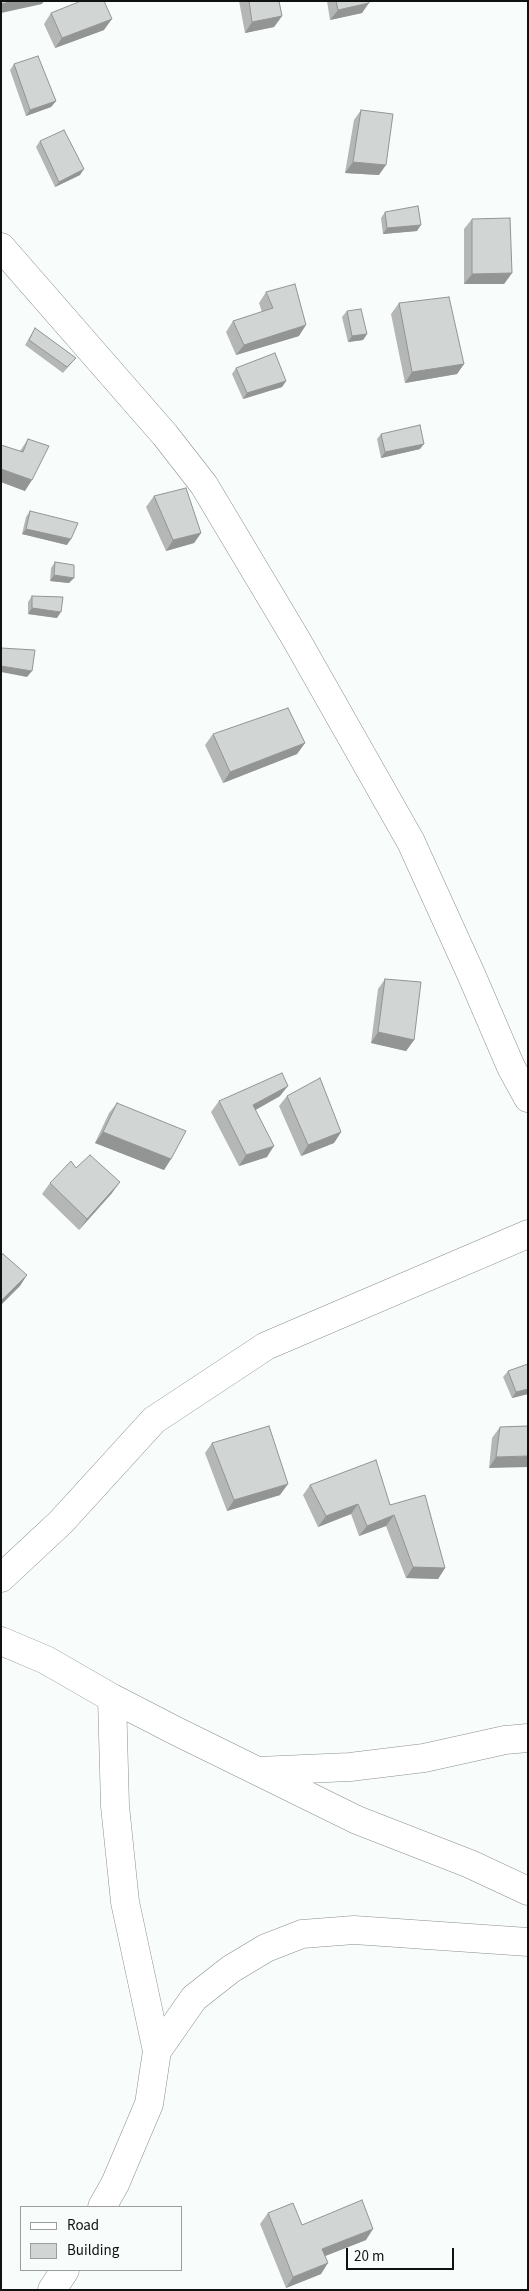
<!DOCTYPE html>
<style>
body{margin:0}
#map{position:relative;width:529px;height:2291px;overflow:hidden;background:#f8fcfb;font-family:"Source Sans 3",sans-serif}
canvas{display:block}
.frame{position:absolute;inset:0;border:2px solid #101111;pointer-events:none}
.legend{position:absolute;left:20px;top:2206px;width:162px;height:65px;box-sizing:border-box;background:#f8fcfb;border:1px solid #9b9e9d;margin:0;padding:6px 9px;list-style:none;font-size:15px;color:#101111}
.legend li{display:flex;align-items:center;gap:10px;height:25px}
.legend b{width:25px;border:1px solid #9b9e9d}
.scale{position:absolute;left:346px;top:2248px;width:108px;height:22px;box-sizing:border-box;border:2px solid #101111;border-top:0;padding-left:6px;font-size:15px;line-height:18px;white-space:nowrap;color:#101111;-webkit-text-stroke:4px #f8fcfb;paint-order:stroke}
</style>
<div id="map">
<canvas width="529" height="2291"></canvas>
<div class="frame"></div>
<ul class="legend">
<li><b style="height:6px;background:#fff"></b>Road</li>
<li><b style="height:14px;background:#d1d5d3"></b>Building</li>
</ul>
<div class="scale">20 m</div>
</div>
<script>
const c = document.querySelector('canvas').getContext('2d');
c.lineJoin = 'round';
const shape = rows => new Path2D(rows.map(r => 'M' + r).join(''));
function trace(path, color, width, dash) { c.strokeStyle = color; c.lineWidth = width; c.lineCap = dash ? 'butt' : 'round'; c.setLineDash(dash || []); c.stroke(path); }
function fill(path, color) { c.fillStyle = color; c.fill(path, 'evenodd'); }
const street = shape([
 [1,247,165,435,204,485,296,639,411,842,471,974,511,1067,528,1098],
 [1,1578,61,1522,154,1420,266,1346,528,1234],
 [1,1641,46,1660,112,1698,176,1731,357,1820,470,1864,528,1891],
 [258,1771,350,1767,424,1758,505,1740,528,1738],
 [157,2051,194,1998,231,1969,266,1948,302,1934,354,1930,528,1942],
 [102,2207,115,2184,149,2104,157,2051,125,1902,115,1806,112,1698],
 [52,2290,65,2270]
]);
trace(street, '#8b8f8e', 29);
trace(street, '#fff', 28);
fill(shape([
 [239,1,279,1,282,16,274,27,245,33],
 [327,1,369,1,362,13,330,20],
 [51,13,104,30,55,48,44,24],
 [14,64,56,101,51,107,26,116,10,70],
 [361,110,379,175,345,173,354,120],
 [40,141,80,175,55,187,36,147],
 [385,212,417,231,383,234,381,218],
 [472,219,512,273,504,284,464,284,464,229],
 [266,292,299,336,236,355,226,332,233,321,262,312,259,303],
 [399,303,464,364,457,374,405,383,391,314],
 [347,311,367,334,363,340,348,342,342,317],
 [35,328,76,358,63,373,25,345],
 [236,368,286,381,282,387,243,399,232,374],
 [381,434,420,449,381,458,377,439],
 [28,439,25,491,1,482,1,445,20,451],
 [154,496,201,533,194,543,166,551,146,507],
 [30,511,67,545,22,534,26,517],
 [55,562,69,583,50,581,51,568],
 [32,596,57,618,28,614,28,602],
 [213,734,305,743,297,754,223,783,205,745],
 [385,979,414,1040,406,1051,371,1043,378,989],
 [280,1096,255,1110,267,1157,239,1166,211,1112,219,1101],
 [287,1096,341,1132,334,1143,301,1156,279,1106],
 [117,1103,171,1159,164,1170,95,1143,109,1113],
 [76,1168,112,1193,79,1230,42,1194,50,1183],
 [508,1371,528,1394,512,1398,503,1377],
 [528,1426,489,1468,492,1438,500,1427],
 [212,1443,280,1495,227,1511,205,1453],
 [310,1485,390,1505,445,1568,438,1579,406,1578,386,1526,359,1536,351,1514,318,1527,303,1495],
 [268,2213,302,2225,366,2240,325,2256,321,2274,286,2288,260,2224]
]), '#b4b7b5');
fill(shape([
 [14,1,44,1,42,4,1,13,1,4],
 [369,3,362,13,330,20,338,10],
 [282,16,274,27,245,33,252,22],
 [112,19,104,30,55,48,62,38],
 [56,101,51,107,26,116,30,110],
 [353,162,386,165,379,175,345,173],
 [84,169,80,175,55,187,59,182],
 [421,225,417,231,383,234,387,228],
 [512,273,504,284,464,284,472,274],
 [306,325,299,336,236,355,244,345],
 [367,334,363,340,348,342,352,336],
 [464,364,457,374,405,383,412,372],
 [286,381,282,387,243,399,247,393],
 [424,444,420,449,381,458,385,452],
 [1,469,32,480,25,491,1,482],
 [26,529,71,539,67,545,22,534],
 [201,533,194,543,166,551,173,540],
 [54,575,74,578,69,583,50,581],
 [32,608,61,612,57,618,28,614],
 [1,666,32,671,27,677,1,672],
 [305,743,297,754,223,783,230,772],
 [378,1032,414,1040,406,1051,371,1043],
 [288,1086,280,1096,245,1116,253,1105],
 [103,1132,171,1159,164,1170,95,1143],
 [341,1132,334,1143,301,1156,308,1145],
 [274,1146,267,1157,239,1166,246,1155],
 [120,1182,112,1193,79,1230,87,1219],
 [27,1275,20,1286,1,1305,1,1301],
 [528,1389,528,1394,512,1398,516,1392],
 [528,1456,528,1467,489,1468,496,1457],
 [288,1484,280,1495,227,1511,234,1500],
 [358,1504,351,1514,318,1527,326,1516],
 [394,1515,386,1526,359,1536,367,1526],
 [413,1567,445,1568,438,1579,406,1578],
 [373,2229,366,2240,315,2260,322,2249],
 [328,2263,321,2274,286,2288,293,2277]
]), '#929594');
const building = shape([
 [1,1,14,1,1,4,1,1],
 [81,1,104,1,112,19,62,38,51,13,81,1],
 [249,1,279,1,282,16,252,22,249,1],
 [336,1,369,1,369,3,338,10,336,1],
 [38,56,56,101,30,110,14,64,38,56],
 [361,110,393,114,386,165,353,162,361,110],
 [64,130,84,169,59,182,40,141,64,130],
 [418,206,421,225,387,228,385,212,418,206],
 [510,218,512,273,472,274,472,219,510,218],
 [295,284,306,325,244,345,233,321,273,308,266,292,295,284],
 [449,297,464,364,412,372,399,303,449,297],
 [361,309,367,334,352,336,347,311,361,309],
 [35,328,76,358,67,367,29,340,35,328],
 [275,353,286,381,247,393,236,368,275,353],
 [420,425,424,444,385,452,381,434,420,425],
 [28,439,49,446,32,480,1,469,1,445,23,452,28,439],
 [186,488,201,533,173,540,154,496,186,488],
 [30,511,78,523,71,539,26,529,30,511],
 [55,562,74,565,74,578,54,575,55,562],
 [32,596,63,597,61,612,32,608,32,596],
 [1,648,35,650,32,671,1,666,1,648],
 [288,708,305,743,230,772,213,734,288,708],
 [385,979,421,982,414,1040,378,1032,385,979],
 [282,1073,288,1086,253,1105,274,1146,246,1155,219,1101,282,1073],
 [320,1078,341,1132,308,1145,287,1096,320,1078],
 [117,1103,186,1131,171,1159,103,1132,117,1103],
 [90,1155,120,1182,87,1219,50,1183,71,1161,76,1168,90,1155],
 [3,1254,27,1275,1,1301,1,1255,3,1254],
 [528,1364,528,1389,516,1392,508,1371,528,1364],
 [269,1426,288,1484,234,1500,212,1443,269,1426],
 [528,1426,528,1456,496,1457,500,1427,528,1426],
 [376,1460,390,1505,425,1495,445,1568,413,1567,394,1515,367,1526,358,1504,326,1516,310,1485,376,1460],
 [362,2200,373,2229,322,2249,328,2263,293,2277,268,2213,293,2203,302,2225,362,2200]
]);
fill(building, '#d1d5d3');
trace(building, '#929594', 1);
</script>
